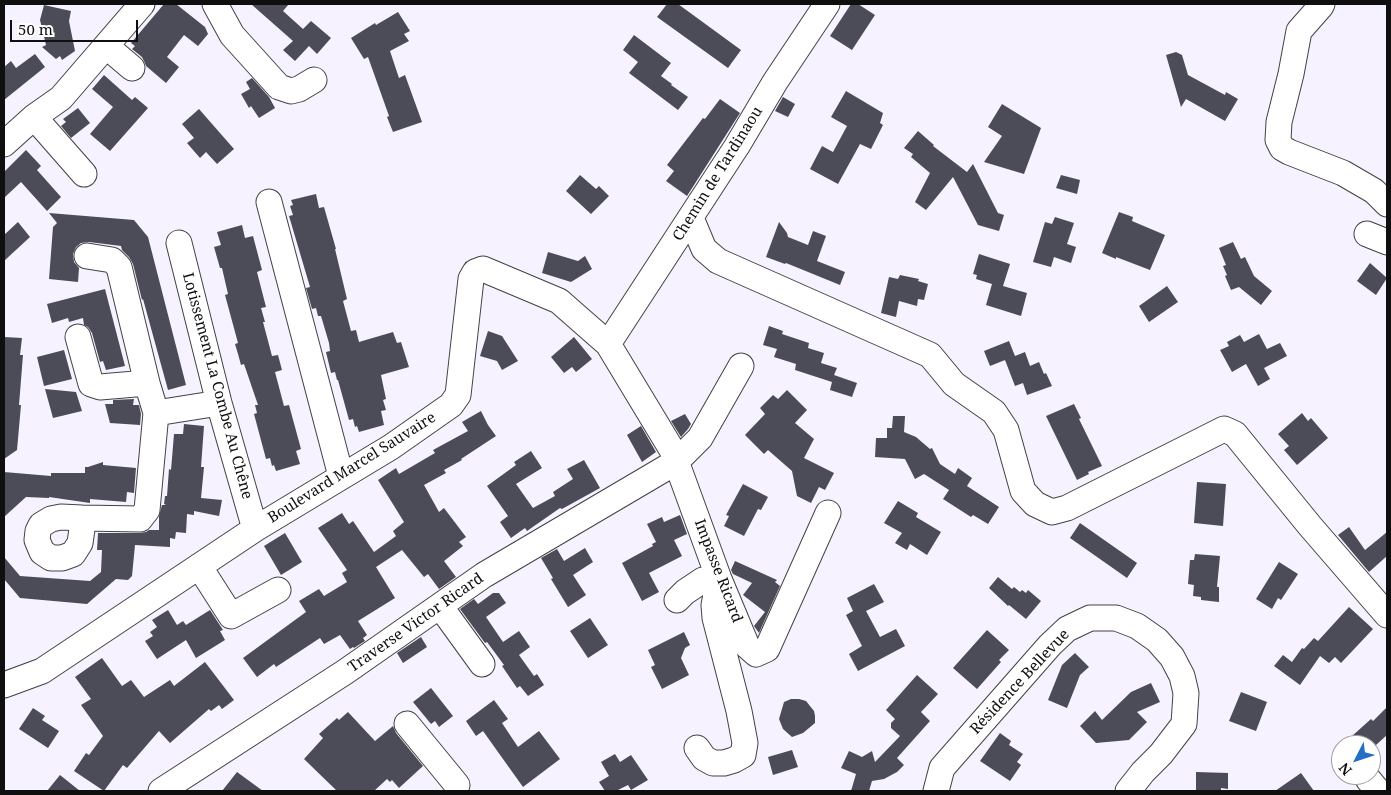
<!DOCTYPE html>
<meta charset="utf-8">
<style>
body{margin:0}
#map{position:relative;width:1391px;height:795px;overflow:hidden;background:#f7f2ff;font-family:"Noto Serif",serif}
canvas{display:block}
.frame{position:absolute;inset:0;border:5px solid #0f0f0f;pointer-events:none}
.north{position:absolute;left:1331px;top:735px;width:50px;height:50px;box-sizing:border-box;background:#fff;border:1px solid #9f9f9f;border-radius:50%;rotate:229deg;font-size:14px;font-weight:700;line-height:20px;text-align:center;color:#0f0f0f}
.north::after{content:'';display:block;margin:auto;width:18px;height:22px;background:#236fc4;clip-path:polygon(50% 0,100% 100%,50% 72%,0 100%)}
.scale{position:absolute;left:10px;top:20px;width:128px;height:22px;box-sizing:border-box;border:2px solid #0f0f0f;border-top:0;padding-left:6px;font-size:15px;line-height:18px;white-space:nowrap;color:#0f0f0f;-webkit-text-stroke:4px #fff;paint-order:stroke}
</style>
<div id="map">
<canvas width="1391" height="795"></canvas>
<div class="frame"></div>
<div class="north">N</div>
<div class="scale">50 m</div>
</div>
<script>
const c = document.querySelector('canvas').getContext('2d');
c.lineJoin = 'round';
function fill(path, color) { c.fillStyle = color; c.fill(path, 'evenodd'); }
const shape = rows => new Path2D(rows.map(r => 'M' + r).join(''));
function trace(path, color, width, dash) { c.strokeStyle = color; c.lineWidth = width; c.lineCap = dash ? 'butt' : 'round'; c.setLineDash(dash || []); c.stroke(path); }
function drawText(font, color, halo, rows, align = 'center') {
  c.font = font + ' "Noto Serif",serif'; c.lineWidth = 5; c.setLineDash([]); c.textBaseline = 'middle'; c.strokeStyle = halo; c.fillStyle = color; for (const [text, x, y, turn = 0] of rows) {
    c.save(); c.translate(x, y); c.rotate((+turn || 0) * Math.PI / 180); c.textAlign = isNaN(turn) ? turn : align; if (halo) c.strokeText(text, 0, 0); c.fillText(text, 0, 0); c.restore();
  }
}
fill(shape([
 [164,4,176,4,205,27,208,34,198,46,184,35,167,57,179,67,166,83,146,66,145,63,142,57,132,49,135,46,131,43],
 [251,4,289,4,283,11,303,29,311,21,331,38,317,54,309,46,295,61,283,50,293,41],
 [667,4,678,4,741,50,728,68,657,17],
 [851,4,858,4,875,15,852,50,830,36],
 [44,5,71,11,69,21,75,51,62,60,60,56,56,59,42,47,46,45,40,20],
 [398,12,410,31,404,34,409,41,390,51,399,78,405,75,422,122,393,132,387,117,389,116,368,57,364,59,351,38,375,23,376,25],
 [634,35,671,63,661,76,672,84,671,85,688,97,678,110,629,73,638,62,623,50],
 [1176,52,1182,55,1188,75,1225,95,1226,92,1238,99,1225,121,1186,99,1181,107,1166,55],
 [35,54,45,67,4,100,4,67,11,61,16,68],
 [104,75,132,100,135,97,148,108,110,151,90,134,113,107,92,89],
 [252,78,269,97,275,108,259,118,251,106,249,108,241,94,250,89,246,82],
 [846,91,883,113,880,123,883,125,871,149,860,144,838,184,810,169,822,146,833,152,847,126,831,117],
 [783,97,795,104,788,117,775,111],
 [720,99,740,113,687,196,666,181,674,171,667,165,703,118,705,119],
 [1002,104,1041,128,1024,174,984,162,1002,136,988,127],
 [78,108,90,123,71,138,61,126,66,122,63,119],
 [199,109,234,149,217,164,206,152,200,158,187,143,194,138,182,124],
 [918,131,934,145,933,146,967,172,973,164,998,213,1004,215,999,231,978,225,953,177,926,210,915,202,930,173,911,157,913,154,904,148],
 [26,150,41,166,37,170,61,197,47,211,21,182,4,198,4,172],
 [580,175,596,189,599,186,609,196,591,214,566,191],
 [1061,175,1080,180,1077,194,1056,188],
 [316,194,319,208,324,207,336,249,335,249,347,299,343,301,351,331,356,330,359,342,393,332,397,343,401,342,409,367,381,375,386,399,383,400,386,410,381,411,384,425,359,432,357,426,355,427,353,419,349,420,338,380,337,380,335,372,331,373,326,352,330,351,329,343,321,316,318,316,316,308,312,309,306,288,310,287,289,216,293,215,290,206,293,205,291,200],
 [1119,212,1133,217,1132,221,1165,235,1150,270,1116,257,1116,259,1102,253],
 [49,213,134,220,148,237,186,385,168,390,143,299,142,300,133,264,129,257,122,250,121,246,89,242,81,243,76,247,73,254,74,262,79,268,78,282,49,279,53,227,57,223],
 [1055,217,1074,223,1067,244,1076,247,1071,263,1054,257,1051,267,1033,262,1045,222,1052,224],
 [18,222,30,237,4,261,4,235],
 [779,222,787,233,788,237,808,245,813,231,826,236,817,261,845,272,840,285,786,263,785,264,766,257],
 [242,225,245,238,253,236,262,270,257,272,266,307,261,308,265,322,263,322,272,356,278,355,282,370,275,372,284,406,289,405,301,449,296,451,300,464,276,471,274,465,272,466,270,458,266,459,254,414,257,413,255,405,258,405,244,364,241,365,238,354,235,344,238,343,225,295,228,294,222,268,220,268,214,247,221,245,217,232],
 [1233,242,1241,259,1245,257,1254,276,1272,291,1261,305,1239,287,1231,290,1225,276,1227,275,1223,266,1226,265,1219,248],
 [548,252,578,261,585,256,592,269,571,282,542,273],
 [979,254,1010,264,1003,286,1027,293,1021,316,986,305,992,284,976,279,977,275,973,274],
 [1370,263,1387,278,1376,295,1357,281],
 [900,275,919,279,918,281,928,284,924,300,918,299,917,306,899,301,896,317,881,313,889,277,898,279],
 [1167,286,1178,302,1149,322,1139,306],
 [105,289,125,366,106,370,103,361,100,362,92,333,88,327,84,325,83,318,69,322,68,318,52,323,47,304],
 [769,326,783,331,782,334,809,343,808,348,824,353,821,363,837,368,834,375,857,383,852,397,830,390,832,382,795,370,796,364,774,357,777,349,763,345],
 [488,331,502,336,518,361,502,370,497,361,480,356],
 [1259,334,1267,349,1280,343,1287,356,1264,368,1270,379,1258,386,1246,364,1232,372,1220,350,1229,346,1227,342,1240,335,1244,342],
 [4,337,22,338,20,355,23,355,19,405,21,405,17,450,4,459],
 [574,337,592,359,576,372,572,367,564,373,551,357],
 [1009,341,1015,356,990,366,984,351],
 [64,350,72,379,44,386,37,357],
 [1025,352,1030,366,1039,362,1044,374,1046,373,1052,386,1027,395,1023,383,1015,386,1005,360],
 [45,389,76,392,82,411,53,418],
 [787,390,807,410,795,423,814,439,804,458,834,473,825,490,819,487,811,503,797,496,792,471,768,450,764,454,745,435,765,414,760,408,773,395,778,399],
 [134,399,133,405,139,405,141,414,140,425,110,423,105,404,113,404,113,400],
 [1074,404,1081,418,1079,419,1102,466,1088,472,1089,474,1077,480,1046,416],
 [481,411,488,425,496,436,461,459,462,460,444,470,446,473,424,485,439,512,444,508,466,537,459,542,463,546,444,561,456,577,439,589,428,574,424,577,402,550,376,567,395,598,358,621,367,635,363,638,365,641,354,648,353,647,350,649,340,635,324,644,320,638,276,667,274,664,257,677,243,658,306,612,299,601,319,589,324,596,347,582,342,573,347,570,318,528,342,513,349,524,353,521,374,552,396,536,393,531,404,522,378,480,396,468,399,474,435,453,433,450,468,431,462,422],
 [1302,413,1308,421,1311,418,1328,438,1297,465,1284,450,1289,446,1278,434],
 [685,414,691,424,688,429,681,437,671,421],
 [893,416,905,416,904,432,916,437,930,449,932,448,940,464,955,474,958,468,972,478,967,486,999,507,988,524,973,515,971,517,943,499,949,490,924,474,915,479,905,459,875,457,876,438,887,438,887,428,892,428],
 [184,424,204,426,201,467,204,467,201,498,222,500,219,516,194,511,194,515,187,514,186,533,176,532,175,539,170,538,170,547,135,545,132,576,128,580,116,579,87,604,20,598,4,579,4,557,20,576,90,581,101,572,102,550,97,550,98,533,140,533,146,532,149,530,159,530,159,516,162,505,166,505,164,504,165,496,167,496,169,469,171,470,174,434,183,434],
 [641,426,656,452,642,462,627,435],
 [531,451,542,468,516,484,533,508,555,496,553,492,573,479,567,469,584,460,600,488,562,509,560,508,527,531,525,528,511,538,500,522,508,516,487,486,516,465,514,462],
 [103,462,103,465,136,468,134,493,127,492,126,502,90,499,90,503,49,497,49,498,26,497,4,517,4,472,51,476,51,473,85,473,85,467,88,467],
 [1197,482,1226,484,1223,526,1194,523],
 [743,484,768,497,761,510,758,509,744,536,724,526,729,516,726,515],
 [898,501,918,513,916,517,941,532,927,555,910,544,907,550,895,543,902,533,884,523],
 [680,515,687,534,674,540,682,556,649,573,659,592,642,601,622,563,653,546,652,544,656,542,647,524,662,517,664,522],
 [1080,523,1137,563,1127,578,1070,538],
 [1349,527,1365,550,1387,532,1387,556,1369,572,1338,535],
 [285,533,302,562,281,575,264,546],
 [585,548,593,562,573,575,586,595,568,607,551,579,553,578,541,558,557,549,564,561],
 [1195,554,1220,556,1217,587,1219,587,1219,602,1201,600,1201,597,1193,596,1194,585,1188,584,1190,560,1194,560],
 [735,561,777,580,775,582,780,586,759,633,754,626,765,612,743,595,752,583,733,574,731,570],
 [1279,562,1298,574,1281,600,1278,598,1272,609,1256,599],
 [998,577,1012,589,1014,587,1020,592,1022,590,1026,593,1028,590,1041,601,1026,619,1009,605,1008,606,989,588],
 [874,584,884,602,866,611,880,637,896,629,905,646,858,671,849,654,862,646,846,615,853,611,847,598],
 [493,593,499,593,506,603,486,617,503,642,519,631,530,647,519,655,534,676,537,674,544,685,528,696,520,686,517,688,502,666,504,665,487,642,485,643,460,609,474,599,478,604],
 [1349,607,1373,629,1341,663,1335,657,1329,663,1320,656,1300,685,1274,666,1283,655,1292,662,1302,648,1304,649,1314,638,1318,641],
 [168,610,177,625,183,621,186,625,210,610,223,630,220,631,225,640,196,658,186,640,157,659,145,641,153,636,150,632,157,627,152,620],
 [590,618,608,645,588,658,570,631],
 [987,630,1009,650,999,660,1001,662,977,689,953,668],
 [684,632,690,645,685,648,681,658,689,675,662,689,651,667,655,665,648,650],
 [421,637,427,647,403,663,397,653],
 [1075,653,1089,667,1080,675,1067,708,1048,700,1062,665],
 [102,658,122,686,131,680,144,697,170,680,174,686,205,662,234,700,222,709,219,705,211,711,209,709,170,743,159,731,127,768,123,765,104,791,74,771,86,753,89,755,103,736,81,705,91,699,75,677],
 [917,675,938,694,921,712,930,721,897,758,904,765,897,772,884,779,872,781,869,791,851,791,856,774,841,768,849,751,862,757,872,751,875,762,900,736,891,728,891,723,895,719,886,710],
 [1151,683,1160,702,1137,712,1147,722,1129,740,1096,743,1080,726,1095,711,1102,720,1131,692],
 [431,688,453,716,439,727,435,721,431,724,413,702],
 [1241,692,1267,702,1256,731,1229,721],
 [791,699,799,699,806,701,814,711,815,716,815,723,803,733,792,737,783,729,779,719,784,702],
 [494,700,508,719,502,723,518,747,539,731,560,759,523,787,483,731,476,736,466,721],
 [1387,707,1387,735,1376,745,1342,745,1371,719,1373,721],
 [33,708,45,716,42,720,59,731,48,748,19,729],
 [348,712,375,741,393,726,396,733,423,766,399,788,392,780,390,782,387,779,374,791,337,791,304,759,323,738,319,734,337,718,339,720],
 [1000,733,1011,741,1009,745,1023,754,1017,762,1021,765,1010,781,980,761],
 [792,750,798,767,773,775,768,757],
 [615,754,620,762,631,755,648,780,631,790,628,785,616,791,605,791,599,782,609,776,601,762],
 [237,772,263,791,222,791],
 [1196,772,1228,773,1228,789,1221,788,1221,791,1196,791],
 [1301,773,1314,791,1275,791],
 [60,775,80,791,47,791]
]), '#4b4c58');
const minor = shape([
 [215,4,232,35,279,87,291,91,299,89,314,80],
 [1322,4,1321,6,1299,31,1291,74,1279,122,1278,140,1282,148,1289,152,1343,173,1374,191,1387,204],
 [106,46,132,68],
 [34,117,84,174],
 [4,144,34,117,61,98,142,4],
 [269,202,341,476],
 [691,218,704,249,718,261,930,355,954,384,994,412,1006,430,1023,491,1035,504,1052,512,1067,508,1224,429,1235,434,1310,526,1387,615],
 [1367,234,1387,242],
 [179,243,219,403,255,529],
 [87,256,112,260,119,267,147,383,156,413],
 [78,337,91,384,100,387,147,383],
 [608,344,737,146,775,82,827,4],
 [82,518,82,529,80,543,73,554,62,558,51,558,42,552,37,540,38,531,41,525,51,519,61,517,82,518,140,519,147,510,156,413,219,403],
 [199,566,231,616,278,590],
 [677,600,685,592,703,580,719,579,714,605,715,618,739,711,745,743,743,755,734,760,724,763,713,763,704,758,697,748],
 [440,606,482,664],
 [4,685,42,671,255,529,391,447,451,405,458,395,471,279,475,272,483,269,559,301,608,344,672,450,719,579,747,646,756,654,767,649,828,513],
 [407,724,457,785],
 [1368,779,1378,791],
 [161,791,345,672,484,575,676,462,700,438,741,366],
 [936,791,942,768,1050,645,1067,629,1090,618,1116,618,1137,626,1157,640,1172,657,1182,676,1186,693,1184,724,1161,754,1143,772,1128,791]
]);
trace(minor, '#424242', 27);
trace(minor, '#fff', 25);
drawText('15px', '#0f0f0f', '#fff', [
 ["Chemin de Tardinaou",718,174,-58],
 ["Lotissement La Combe Au Chêne",217,386,75],
 ["Boulevard Marcel Sauvaire",352,468,-32],
 ["Impasse Ricard",718,571,69],
 ["Traverse Victor Ricard",416,623,-35],
 ["Résidence Bellevue",1020,682,-47]
]);
</script>
